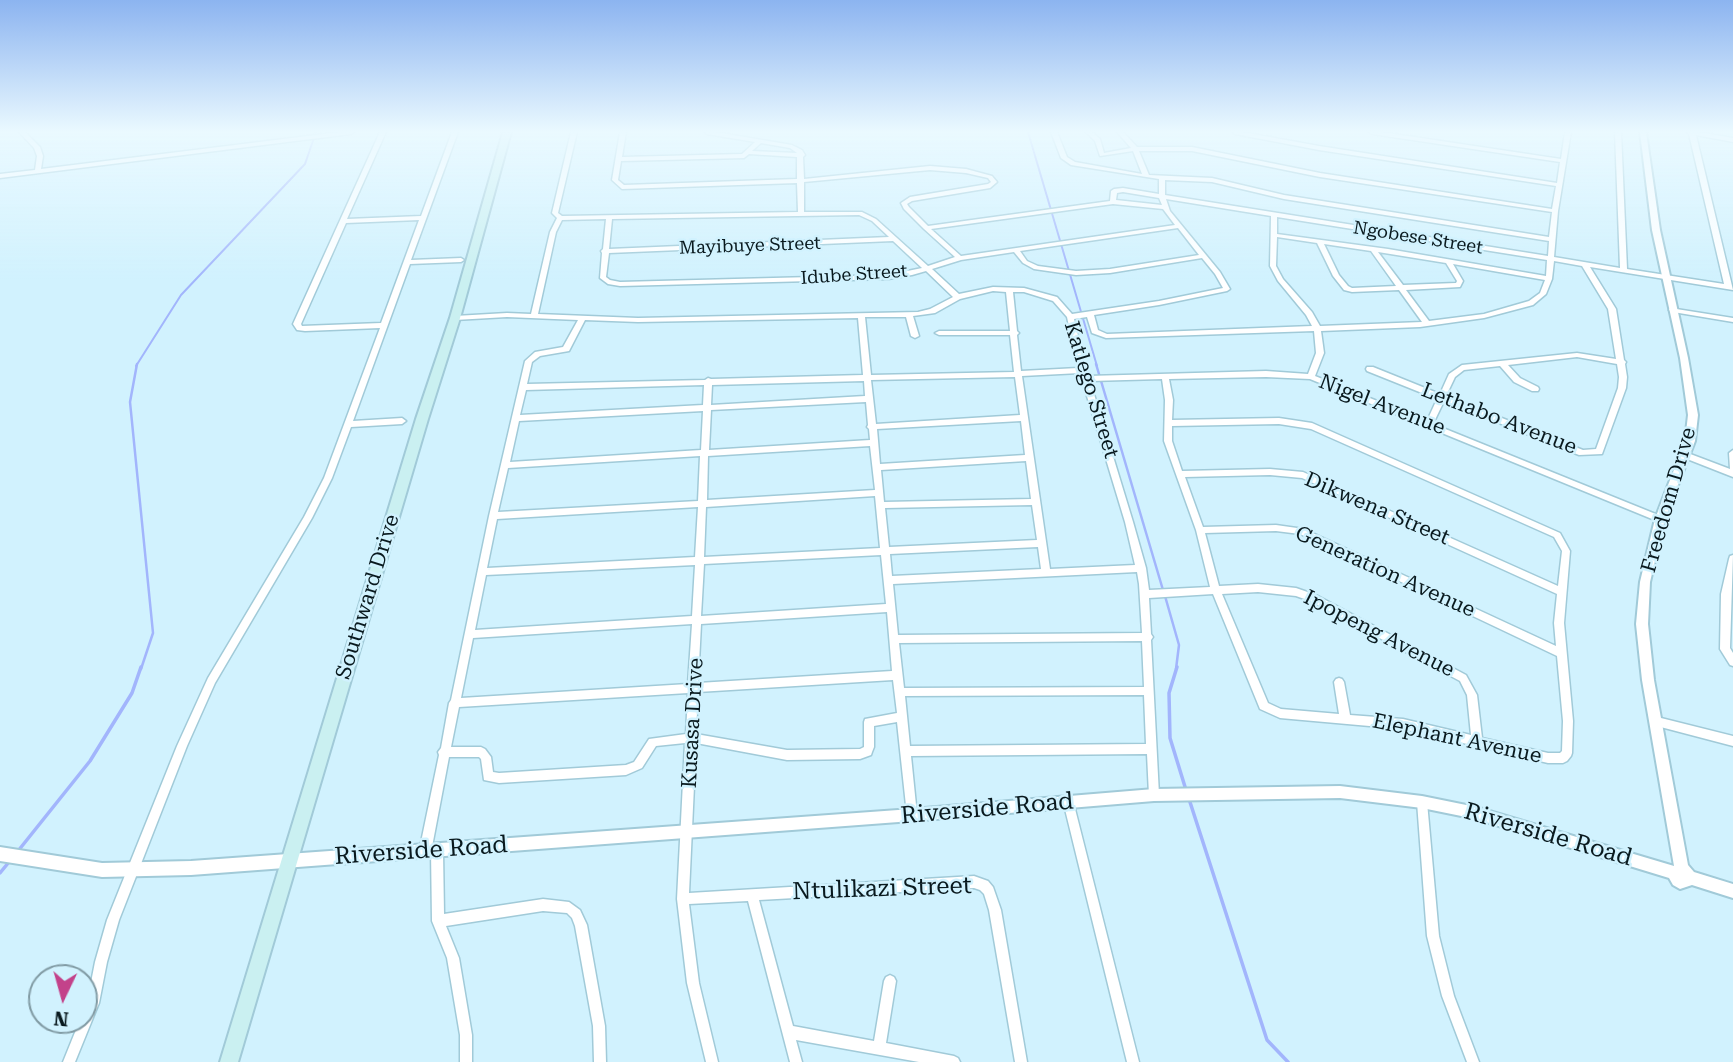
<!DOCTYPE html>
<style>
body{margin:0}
#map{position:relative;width:1733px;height:1062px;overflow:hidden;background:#d1f2fe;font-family:"Roboto Serif",serif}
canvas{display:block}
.north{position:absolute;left:28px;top:964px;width:70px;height:70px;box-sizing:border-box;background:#d1f2fe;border:2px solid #819ba4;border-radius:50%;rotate:185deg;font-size:19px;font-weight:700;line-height:28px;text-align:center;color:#09191e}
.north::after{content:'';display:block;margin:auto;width:24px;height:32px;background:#c3428a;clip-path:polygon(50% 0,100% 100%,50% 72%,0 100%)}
</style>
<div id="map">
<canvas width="1733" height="1062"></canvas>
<div class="north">N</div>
</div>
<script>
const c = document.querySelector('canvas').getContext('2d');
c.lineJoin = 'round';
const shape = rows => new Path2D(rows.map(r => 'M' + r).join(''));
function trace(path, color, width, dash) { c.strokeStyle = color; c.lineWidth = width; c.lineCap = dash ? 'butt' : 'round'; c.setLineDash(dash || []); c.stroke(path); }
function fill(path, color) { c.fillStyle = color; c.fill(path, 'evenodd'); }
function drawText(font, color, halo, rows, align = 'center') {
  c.font = font + ' "Roboto Serif",serif'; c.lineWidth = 5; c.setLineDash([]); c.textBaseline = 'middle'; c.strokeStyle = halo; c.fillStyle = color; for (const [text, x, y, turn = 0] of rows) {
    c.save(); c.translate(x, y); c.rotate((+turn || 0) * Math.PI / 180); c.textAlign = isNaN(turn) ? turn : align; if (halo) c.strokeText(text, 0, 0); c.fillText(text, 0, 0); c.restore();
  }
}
trace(shape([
 [1028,132,1097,366],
 [136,366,181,295,305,164,316,132]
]), '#a2b5fc', 2);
trace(shape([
 [137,364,130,402,153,633,141,669],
 [1096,364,1163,590],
 [1165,596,1179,645,1176,669]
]), '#a2b5fc', 2.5);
trace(shape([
 [1177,667,1169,693,1170,738,1186,790],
 [1189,799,1267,1040,1288,1062],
 [18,851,90,761,132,693,141,667],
 [0,873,9,862]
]), '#a2b5fc', 3.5);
const minor = shape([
 [19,132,25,132,40,147,43,156,41,169,340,132,354,132,351,134,0,178,0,174,35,170,37,156,34,148,19,132],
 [380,132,386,132,347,219,421,216,452,132,458,132,411,260,461,258,464,260,461,262,410,264,353,421,402,418,406,421,402,424,351,427,332,478,312,518,215,683,187,746,119,920,107,962,99,1003,75,1062,63,1062,80,1020,84,1020,84,1010,87,1003,95,962,107,920,177,746,208,678,304,517,324,478,380,328,305,331,297,330,293,324,380,132],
 [419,220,381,323,302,326,301,324,346,223,419,220],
 [571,132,577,132,558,213,562,216,798,212,797,183,622,189,612,180,620,132,626,132,622,157,742,154,755,142,707,134,704,132,715,132,792,145,802,150,805,155,803,157,804,179,930,166,966,169,992,176,997,182,990,188,912,201,907,204,909,207,928,226,1110,201,1111,191,1114,189,1123,188,1159,194,1159,179,1071,165,1061,158,1051,132,1057,132,1067,157,1075,162,1142,174,1133,151,1100,156,1095,141,1086,132,1092,132,1100,139,1104,153,1131,148,1117,132,1123,132,1137,147,1192,147,1320,173,1552,209,1556,186,1319,150,1235,134,1232,132,1242,132,1319,146,1557,183,1560,162,1372,134,1369,132,1381,132,1561,159,1565,132,1571,132,1558,211,1554,257,1620,268,1615,132,1621,132,1627,269,1724,284,1689,134,1687,132,1698,132,1733,138,1733,142,1696,135,1733,290,1590,267,1616,309,1624,360,1626,362,1625,364,1627,377,1626,388,1602,454,1579,455,1444,401,1433,424,1663,517,1664,519,1663,521,1657,521,1310,379,1266,377,1169,379,1173,400,1172,420,1279,418,1312,423,1560,533,1570,551,1564,623,1573,721,1572,753,1571,756,1567,761,1563,763,1548,763,1403,729,1280,718,1260,709,1213,594,1149,598,1151,634,1153,637,1151,640,1159,795,1158,799,1154,800,1150,799,1149,795,1147,754,911,756,917,815,916,819,912,820,908,819,907,815,897,722,874,726,874,747,872,752,871,755,860,759,787,760,696,743,689,893,974,876,988,881,993,887,1001,910,1027,1062,1015,1062,989,910,984,894,980,890,974,888,759,900,793,1026,874,1041,884,981,886,977,890,975,894,977,896,981,886,1043,954,1056,958,1058,960,1062,919,1062,796,1040,802,1062,790,1062,748,901,689,904,699,983,718,1062,706,1062,687,983,677,899,685,743,656,746,642,768,626,775,499,783,484,780,481,759,479,757,449,757,431,852,429,856,425,858,421,856,419,852,439,755,438,752,441,748,449,703,451,700,489,516,525,361,535,352,563,347,578,320,507,317,455,320,451,318,455,316,507,313,531,314,550,232,557,218,552,213,571,132],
 [761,143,790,148,797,153,752,151,761,143],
 [1139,151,1192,151,1320,177,1552,212,1549,237,1284,195,1212,178,1149,175,1139,151],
 [749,154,797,157,797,179,624,185,618,180,621,161,744,158,749,154],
 [930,170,966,173,988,178,991,182,988,184,910,197,901,203,904,209,924,229,955,257,928,266,876,219,862,212,804,212,804,182,930,170],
 [1165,180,1212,182,1284,199,1549,241,1548,256,1165,195,1165,180],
 [1123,192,1159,198,1162,205,1116,200,1117,193,1123,192],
 [1166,199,1271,216,1270,266,1278,281,1306,315,1312,326,1107,334,1098,330,1094,315,1159,305,1227,291,1230,289,1220,272,1170,211,1166,199],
 [1113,204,1163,209,1175,225,961,256,931,229,1113,204],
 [859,215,872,221,889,237,609,249,612,219,859,215],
 [1277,217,1547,260,1546,276,1388,249,1277,234,1277,217],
 [606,219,603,249,601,251,602,253,600,278,608,284,620,286,888,279,912,275,926,271,953,297,930,309,918,312,638,318,538,314,556,232,562,220,606,219],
 [1178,228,1199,255,1110,269,1076,271,1038,266,1027,261,1020,251,1178,228],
 [1277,237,1317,243,1333,276,1344,290,1352,292,1399,290,1422,322,1320,326,1312,312,1283,279,1276,266,1277,237],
 [893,241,922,268,888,275,620,282,610,280,606,277,609,253,893,241],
 [1324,244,1371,251,1396,286,1352,288,1348,286,1339,275,1324,244],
 [1014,252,1023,263,1034,269,1076,275,1110,273,1202,258,1215,274,1223,288,1159,301,1072,314,1057,297,1024,288,993,287,959,294,932,269,961,260,1014,252],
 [1378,252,1446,263,1457,281,1456,283,1403,285,1378,252],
 [1554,261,1582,266,1608,309,1616,359,1577,353,1462,365,1449,374,1440,394,1373,367,1367,367,1366,369,1367,371,1437,399,1427,421,1315,376,1324,353,1321,331,1420,327,1484,318,1533,305,1546,294,1552,279,1554,261],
 [1453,264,1545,280,1540,293,1529,301,1484,314,1429,321,1406,290,1460,287,1463,281,1453,264],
 [993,291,1006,292,1010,331,939,331,935,333,939,335,1010,335,1014,372,871,375,865,317,906,317,911,336,915,338,919,336,913,316,935,313,960,299,993,291],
 [1013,292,1024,292,1053,301,1067,317,1078,368,1021,371,1017,335,1019,333,1017,331,1013,292],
 [1087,317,1092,333,1106,338,1314,331,1316,353,1308,374,1266,371,1088,376,1074,319,1087,317],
 [858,318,863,375,711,379,708,378,705,380,527,384,532,362,540,356,569,351,585,320,638,322,858,318],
 [1577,357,1617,364,1619,377,1618,388,1596,449,1583,450,1446,396,1455,377,1464,370,1500,366,1514,382,1532,391,1538,391,1539,389,1538,387,1520,378,1508,365,1577,357],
 [1080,373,1125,522,1135,565,1050,569,1022,376,1080,373],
 [1015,377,1020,415,876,424,871,380,1015,377],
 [1162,379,1165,400,1164,441,1196,530,1210,587,1149,590,1146,568,1133,522,1090,381,1162,379],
 [864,381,865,396,711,405,712,385,864,381],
 [704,385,703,405,520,415,526,390,704,385],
 [866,402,868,425,867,427,869,429,870,440,709,450,711,410,866,402],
 [703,411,701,450,510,462,519,421,703,411],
 [1021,421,1025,455,880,464,877,429,1021,421],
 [1279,424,1311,429,1554,537,1562,551,1558,586,1303,472,1270,469,1182,471,1172,441,1172,426,1279,424],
 [870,446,875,490,707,500,708,456,870,446],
 [700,456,698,501,498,512,508,468,700,456],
 [1026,461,1031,499,884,502,881,470,1026,461],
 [1270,475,1302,478,1557,594,1554,623,1556,646,1304,529,1276,525,1203,527,1185,477,1270,475],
 [875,496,880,548,704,557,706,507,875,496],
 [1032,505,1037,540,889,547,885,508,1032,505],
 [698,507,695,557,487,568,497,519,698,507],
 [1276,531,1300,534,1557,656,1563,721,1562,751,1560,753,1548,753,1482,738,1477,695,1466,675,1316,595,1296,588,1258,584,1219,586,1205,533,1276,531],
 [1038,547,1041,569,892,576,890,554,1038,547],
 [881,555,886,604,701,616,704,564,881,555],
 [695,565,692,616,475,630,486,575,695,565],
 [1137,572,1139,584,1142,633,898,635,893,584,1137,572],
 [1258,592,1296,596,1310,601,1460,681,1467,695,1471,735,1403,719,1350,715,1344,682,1342,679,1339,678,1336,679,1334,682,1339,714,1281,709,1268,703,1222,594,1258,592],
 [887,612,892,671,698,683,701,624,887,612],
 [692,624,688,684,461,698,473,638,692,624],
 [1142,641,1144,687,904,688,899,643,1142,641],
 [893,680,897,713,865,719,864,722,864,747,860,749,787,750,696,734,698,692,893,680],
 [688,693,686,734,649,739,634,762,626,765,499,773,493,772,491,757,485,749,481,747,451,747,459,707,688,693],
 [1144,695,1146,744,910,746,905,696,1144,695],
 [1670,308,1733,318,1733,322,1673,312,1669,310,1670,308],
 [1733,450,1733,477,1682,457,1681,455,1685,452,1730,469,1729,453,1733,450],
 [1733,555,1730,648,1733,653,1733,666,1730,665,1720,649,1721,594,1729,559,1730,556,1733,555],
 [1657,717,1733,736,1733,746,1653,725,1652,722,1653,719,1657,717],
 [1068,796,1072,797,1073,801,1139,1062,1127,1062,1063,801,1064,797,1068,796],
 [1422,797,1426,798,1427,802,1439,936,1454,996,1479,1062,1467,1062,1442,996,1427,936,1417,802,1418,798,1422,797],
 [437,845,441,847,443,851,444,914,543,899,569,902,580,910,587,925,605,1026,606,1062,594,1062,593,1026,575,926,572,918,567,913,543,911,446,926,459,958,472,1035,472,1062,460,1062,460,1035,447,958,432,921,431,851,433,847,437,845]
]);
const tertiary = shape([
 [1640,132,1646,132,1660,230,1688,358,1698,415,1695,441,1665,519,1650,582,1648,624,1654,680,1688,865,1694,872,1733,884,1733,898,1692,885,1680,889,1673,885,1669,878,1476,819,1422,808,1340,798,1154,801,912,821,191,875,102,877,0,861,0,847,102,863,191,861,912,809,1154,789,1340,786,1422,796,1476,807,1674,866,1642,680,1636,624,1640,582,1655,519,1685,441,1688,415,1680,358,1652,230,1640,132]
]);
const secondary = shape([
 [503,132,511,132,460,318,428,419,238,1062,220,1062,416,419,450,318,503,132]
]);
trace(minor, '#a1cad8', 3);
trace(tertiary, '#a1cad8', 4);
trace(secondary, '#a1cad8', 4);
fill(minor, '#fff');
fill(tertiary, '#fff');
fill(secondary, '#caf0f1');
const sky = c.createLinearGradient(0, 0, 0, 280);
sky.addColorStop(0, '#8cb4f0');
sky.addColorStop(0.47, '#eaf9ff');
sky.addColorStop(1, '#eaf9ff00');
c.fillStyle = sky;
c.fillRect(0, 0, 1733, 280);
drawText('18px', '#09191e', '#d1f2fe', [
 ["Ngobese Street",1418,238,9],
 ["Mayibuye Street",750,246,-2],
 ["Idube Street",854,275,-4]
]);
drawText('21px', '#09191e', '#d1f2fe', [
 ["Katlego Street",1091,390,73],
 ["Nigel Avenue",1382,405,21],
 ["Lethabo Avenue",1499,419,21],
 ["Freedom Drive",1669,500,-74],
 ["Dikwena Street",1377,509,23],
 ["Generation Avenue",1385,572,24],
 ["Southward Drive",368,597,-73],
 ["Ipopeng Avenue",1379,634,27],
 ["Kusasa Drive",693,723,-87],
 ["Elephant Avenue",1457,739,12]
]);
drawText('24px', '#09191e', '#d1f2fe', [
 ["Riverside Road",987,809,-5],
 ["Riverside Road",1548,835,16],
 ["Riverside Road",421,851,-4],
 ["Ntulikazi Street",882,889,-2]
]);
</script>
